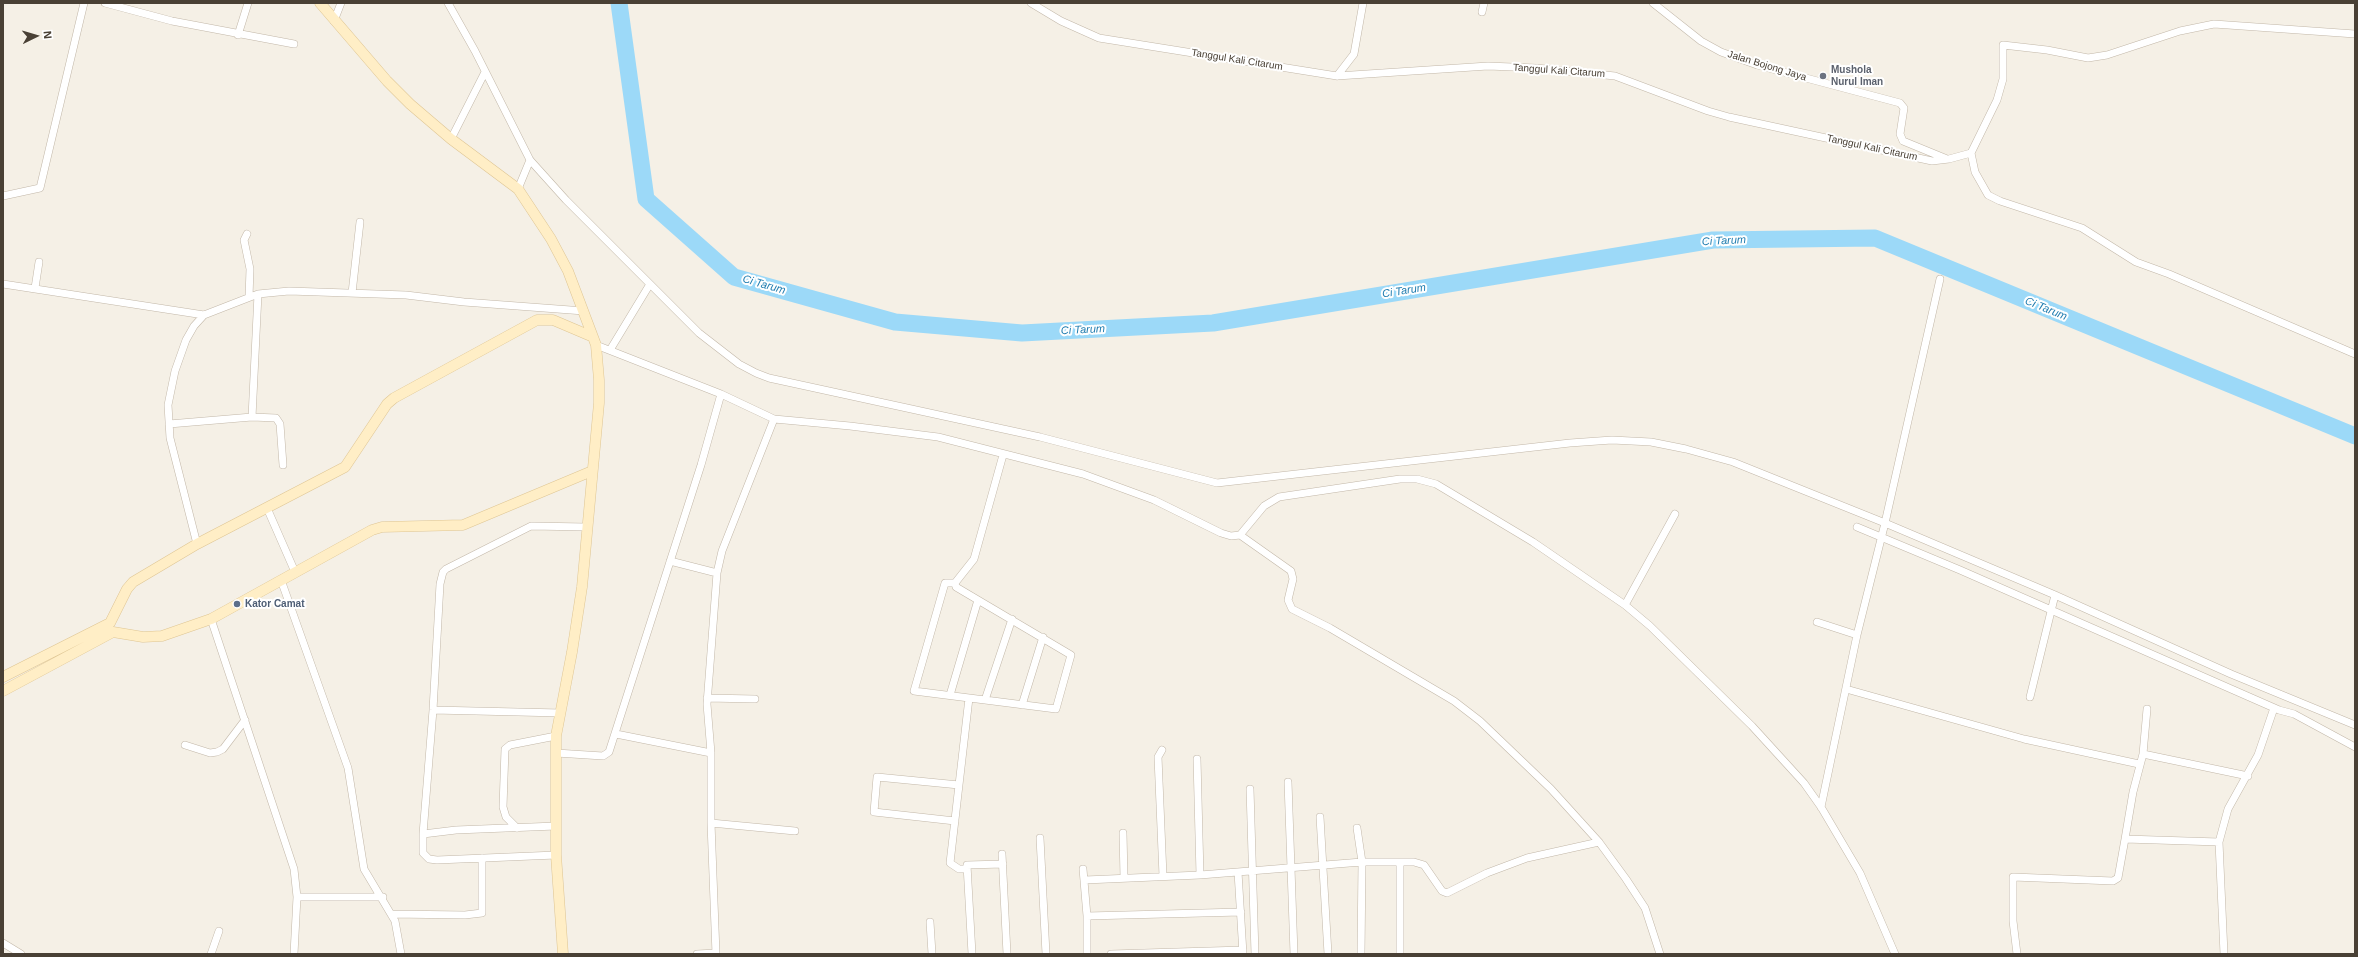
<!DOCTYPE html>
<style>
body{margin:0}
#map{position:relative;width:2358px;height:957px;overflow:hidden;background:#f5f0e6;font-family:Helvetica,sans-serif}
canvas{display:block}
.frame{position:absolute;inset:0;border:4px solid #494035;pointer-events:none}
.north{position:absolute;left:16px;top:16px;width:40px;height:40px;-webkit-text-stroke:3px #fff;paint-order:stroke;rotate:85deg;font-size:11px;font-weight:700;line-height:16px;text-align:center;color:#494035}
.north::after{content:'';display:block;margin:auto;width:14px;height:18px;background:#494035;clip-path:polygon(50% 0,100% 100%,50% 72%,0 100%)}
</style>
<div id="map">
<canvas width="2358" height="957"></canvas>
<div class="frame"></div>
<div class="north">N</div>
</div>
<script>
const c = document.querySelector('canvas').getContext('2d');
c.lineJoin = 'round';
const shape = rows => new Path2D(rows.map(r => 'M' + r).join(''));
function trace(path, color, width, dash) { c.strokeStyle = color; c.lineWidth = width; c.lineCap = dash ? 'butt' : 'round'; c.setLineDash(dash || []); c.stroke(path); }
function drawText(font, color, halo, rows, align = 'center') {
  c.font = font + ' Helvetica,sans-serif'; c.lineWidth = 4; c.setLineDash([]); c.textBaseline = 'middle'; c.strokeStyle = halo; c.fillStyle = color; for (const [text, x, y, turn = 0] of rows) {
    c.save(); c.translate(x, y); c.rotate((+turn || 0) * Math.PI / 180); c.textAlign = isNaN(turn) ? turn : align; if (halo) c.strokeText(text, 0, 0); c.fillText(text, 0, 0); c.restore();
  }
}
trace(shape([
 [619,3,646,199,734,277,895,322,1022,333,1213,323,1713,240,1875,238,2355,436]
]), '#9cd9f8', 17);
const street = shape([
 [105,3,172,21,294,44],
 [448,3,475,51,530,160,566,200,699,333,739,364,756,373,769,378,1040,437,1217,483,1570,443,1612,440,1651,442,1686,449,1733,462,1885,523,2055,595,2231,674,2355,725],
 [1031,3,1061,21,1099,38,1337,76,1488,66,1536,68,1615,76,1708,111,1729,117,1932,161,1949,159,1971,153,1997,100,2003,79,2003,45,2047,50,2088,58,2107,55,2180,31,2214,24,2355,34],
 [1653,3,1701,41,1721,52,1757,65,1900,103,1904,108,1900,134,1903,141,1947,159],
 [1482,12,1484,3],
 [334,21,341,3],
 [238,35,248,3],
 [1337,76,1354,54,1363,3],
 [451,139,485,72],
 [1971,153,1975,172,1988,195,2000,201,2082,228,2136,262,2169,274,2355,354],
 [518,189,530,160],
 [3,196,40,188,84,3],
 [247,234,244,240,250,269,249,297],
 [3,284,204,315,258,294,289,291,406,295,464,302,584,311],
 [35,288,39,262],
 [352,293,360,222],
 [596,345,721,394,774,419,850,426,938,437,1083,474,1154,500,1221,533,1231,536,1240,535,1264,506,1279,497,1400,479,1417,479,1436,484,1533,542,1625,605,1650,626,1752,726,1804,783,1821,807,1860,873,1895,954],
 [610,350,650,284],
 [252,417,258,294],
 [169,424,252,417,276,418,280,424,283,465],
 [267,508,295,572],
 [1857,527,1960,570,2279,710,2294,714,2355,747],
 [1240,535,1291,571,1293,579,1288,600,1292,609,1330,628,1454,701,1480,721,1551,789,1599,842,1626,879,1645,908,1660,954],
 [197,544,170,438,168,405,175,371,186,340,194,326,204,315],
 [670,561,717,573],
 [281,580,348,768,364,869,395,921,401,954],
 [955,583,945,583,914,691,1056,709,1071,655,956,587,955,583,974,559,1003,455],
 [1625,605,1675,514],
 [211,619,294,869,297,897,294,954],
 [1817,622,1857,635],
 [1846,689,2024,739,2139,764],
 [950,695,978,600],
 [2030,697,2055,595],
 [707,698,755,699],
 [985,700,1012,619],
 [1022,705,1043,637],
 [433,710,561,713],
 [616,734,711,753],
 [185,745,210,753,217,752,223,749,245,720],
 [1162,750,1158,757,1163,876],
 [556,753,603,756,609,752,701,465,721,394],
 [2143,754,2248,776],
 [1197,759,1200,875],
 [1288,782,1294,954],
 [1250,789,1255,954],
 [1821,807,1857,635,1885,523,1940,279],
 [1320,817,1328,954],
 [955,821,874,812,877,777,959,785],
 [711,823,795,831],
 [517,828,506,817,503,807,505,749,510,745,556,736],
 [1357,828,1362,862,1361,954],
 [1123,833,1124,878],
 [423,834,456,830,556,826],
 [1040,838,1046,954],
 [2125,839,2133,792,2143,754,2147,709],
 [1002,854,1007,954],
 [556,855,437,860,429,859,423,853,423,834,433,710,440,584,443,572,446,569,531,526,586,527],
 [1400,862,1400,954],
 [967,869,959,869,950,863,969,698],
 [1083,869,1087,916,1087,954],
 [1238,872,1243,954],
 [1085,880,1200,875,1362,862,1414,862,1424,865,1442,891,1447,893,1487,873,1527,858,1599,842],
 [297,897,383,897],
 [391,914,465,915,482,913,482,858],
 [1087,916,1241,912],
 [930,922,932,954],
 [3,943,21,954],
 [211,954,219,931],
 [697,954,716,953],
 [716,954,711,823,711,753,707,704,717,573,722,551,774,419],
 [972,954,967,865,1003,864],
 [1111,954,1243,950],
 [2017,954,2013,921,2013,877,2113,881,2118,878,2125,839,2219,842],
 [2224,954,2219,842,2228,809,2258,755,2274,708]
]);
const secondary = shape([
 [320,3,387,81,410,104,451,139,518,189,551,239,568,271,596,345,599,380,599,403,582,587,572,652,556,736,556,855,563,954],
 [3,677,110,623,127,589,133,582,197,544,345,467,387,404,394,398,537,320,553,320,593,337],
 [3,691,113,632,143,637,162,636,211,619,372,530,382,527,463,525,592,471]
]);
trace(street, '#c2b7a8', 8);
trace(secondary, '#dec593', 11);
trace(street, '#fff', 7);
trace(secondary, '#ffeec6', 10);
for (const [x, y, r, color] of [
 [1823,76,4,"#6b7280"],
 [237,604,4,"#5c6f8a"]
]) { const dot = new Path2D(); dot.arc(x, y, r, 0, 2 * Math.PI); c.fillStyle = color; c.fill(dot); trace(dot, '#fff', 1.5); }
drawText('10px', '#494035', '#fff', [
 ["Tanggul Kali Citarum",1237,60,9],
 ["Jalan Bojong Jaya",1767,66,17],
 ["Tanggul Kali Citarum",1559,71,4],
 ["Tanggul Kali Citarum",1872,148,12]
]);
drawText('bold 10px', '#5b616d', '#fff', [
 ["Mushola",1831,70],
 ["Nurul Iman",1831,82]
], 'left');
drawText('bold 10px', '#4e5e75', '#fff', [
 ["Kator Camat",245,604]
], 'left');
drawText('italic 11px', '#1f7caf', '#fff', [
 ["Ci Tarum",1724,241,-3],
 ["Ci Tarum",764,285,16],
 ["Ci Tarum",1404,291,-9],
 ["Ci Tarum",2046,309,22],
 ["Ci Tarum",1083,330,-3]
]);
</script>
